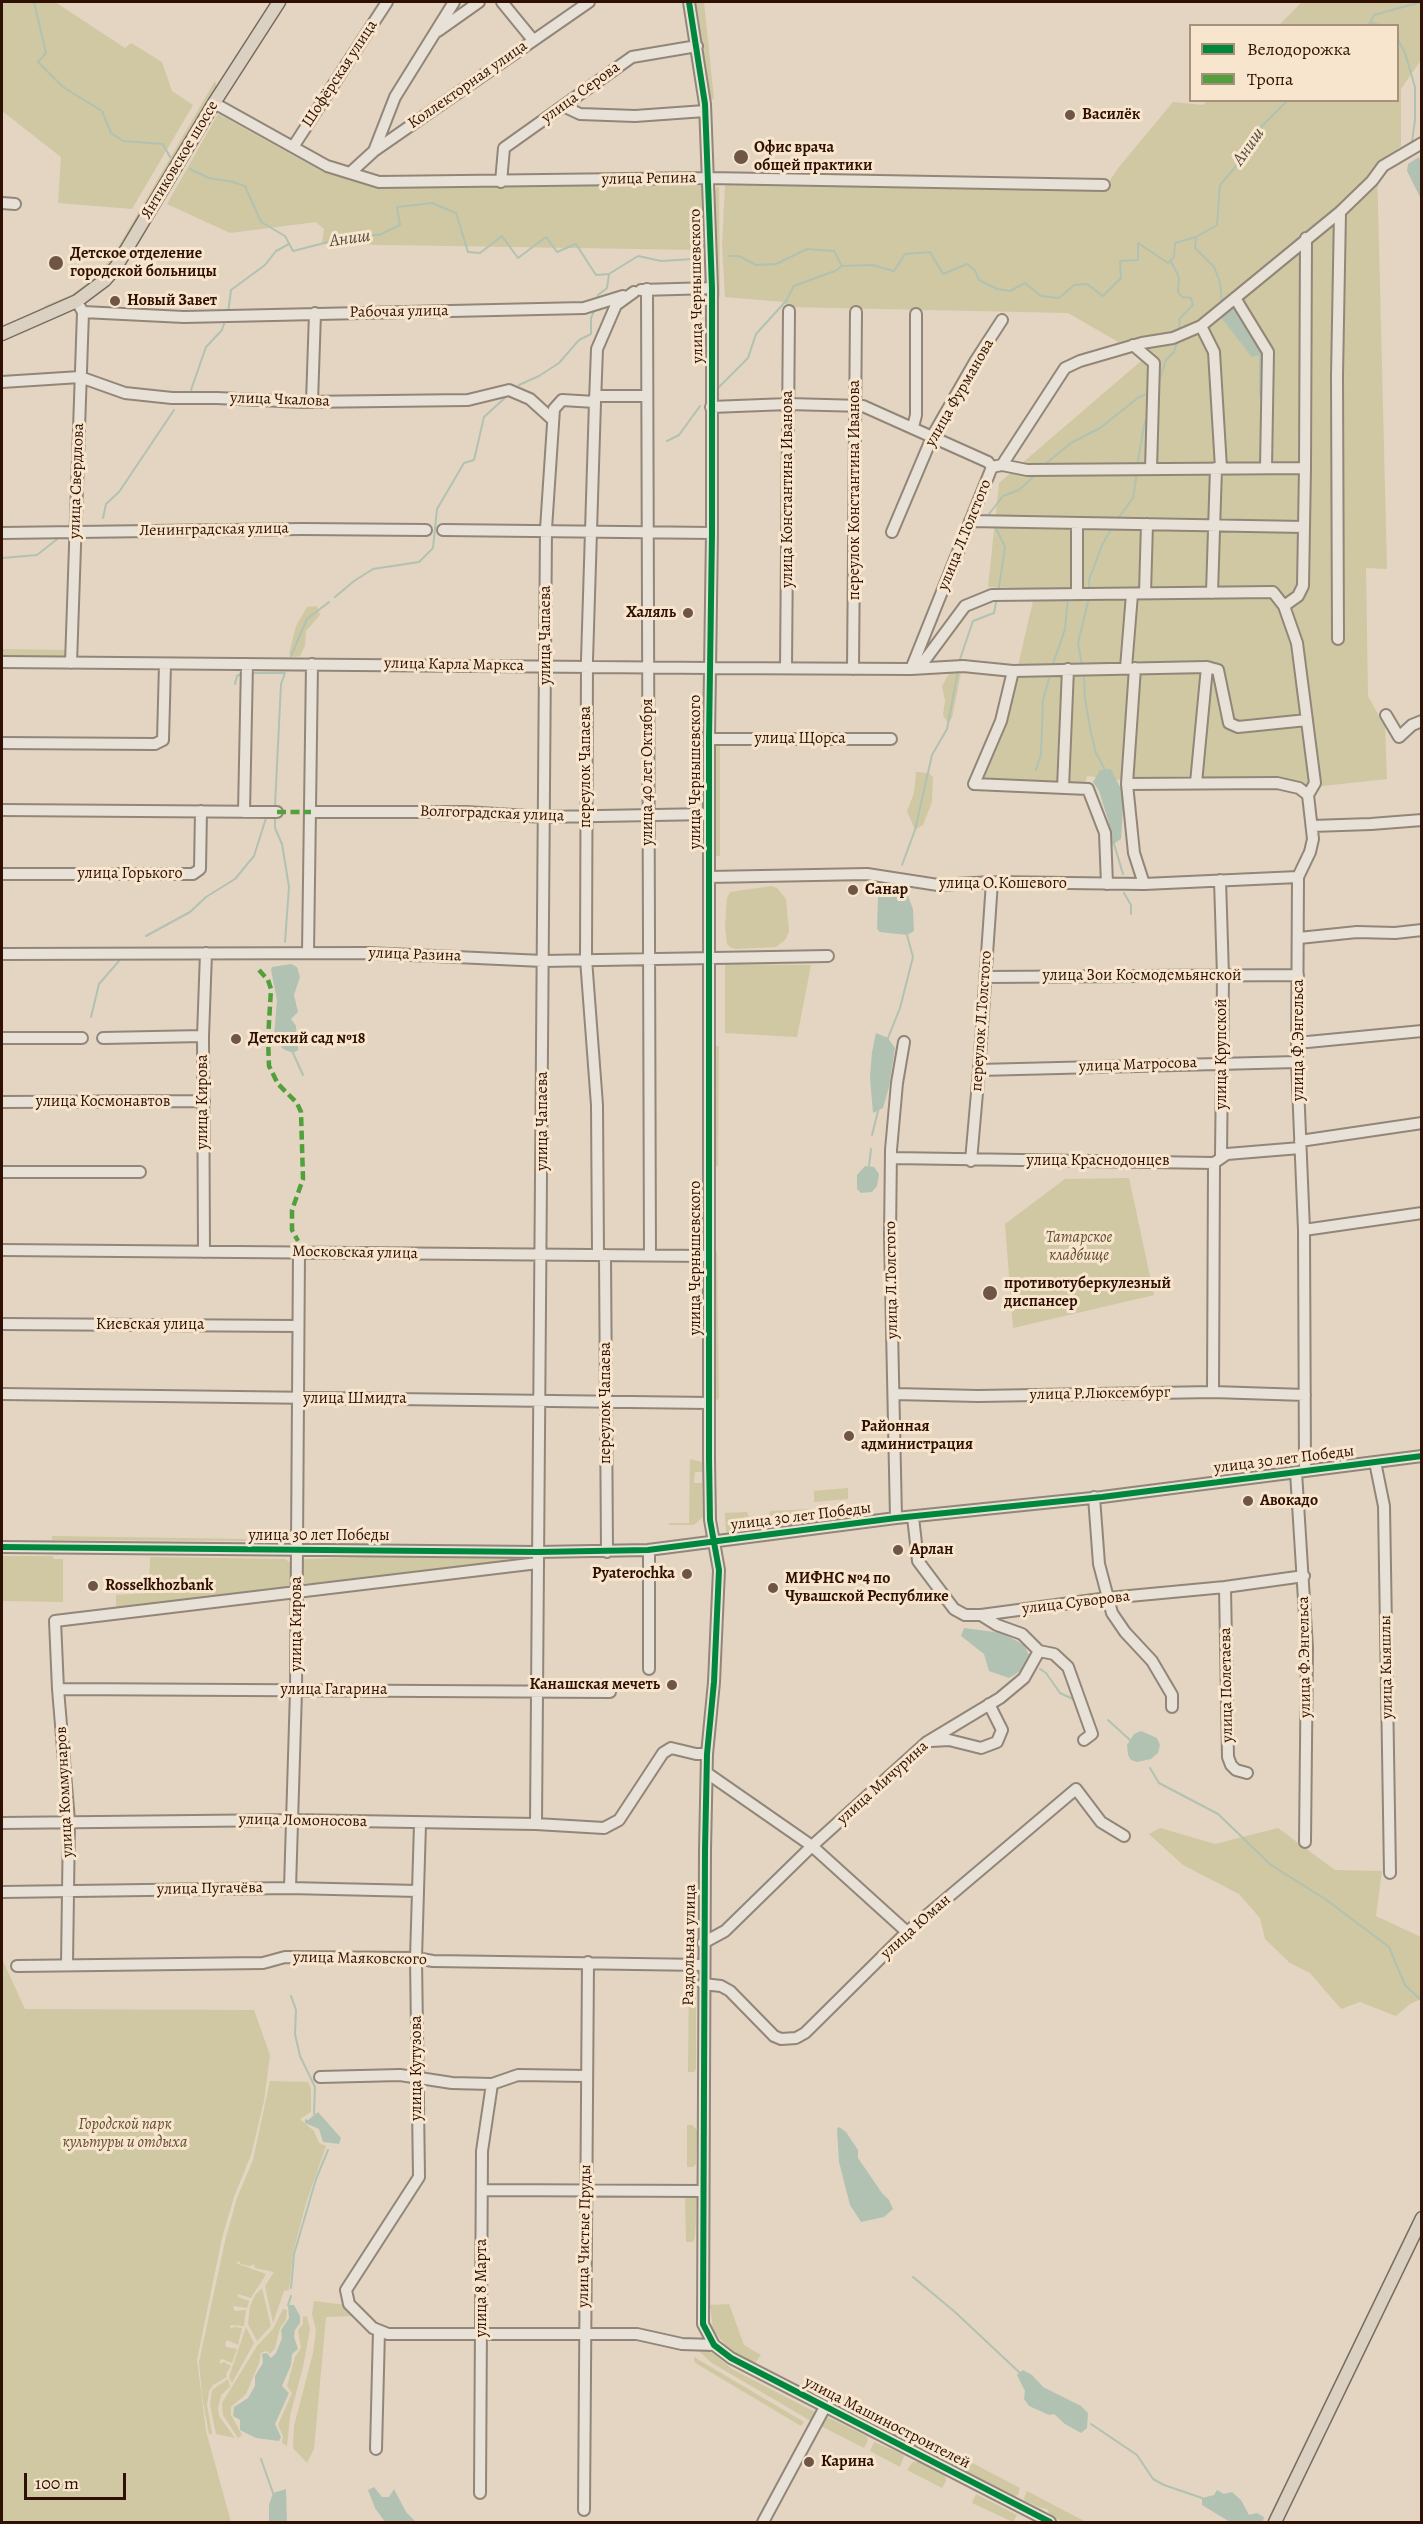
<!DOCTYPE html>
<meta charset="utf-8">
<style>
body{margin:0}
#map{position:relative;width:1423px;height:2524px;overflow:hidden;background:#e3d5c1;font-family:Alegreya,serif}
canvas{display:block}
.frame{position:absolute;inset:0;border:3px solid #2f1002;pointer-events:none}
.legend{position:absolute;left:1189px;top:24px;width:210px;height:78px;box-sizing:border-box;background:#f7e5cd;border:2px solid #a7907c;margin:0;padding:8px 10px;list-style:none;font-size:18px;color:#2f1002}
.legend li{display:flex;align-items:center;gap:12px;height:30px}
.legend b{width:30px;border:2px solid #a7907c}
.scale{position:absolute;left:24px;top:2473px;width:102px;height:27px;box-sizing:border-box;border:3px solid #2f1002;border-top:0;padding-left:8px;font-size:18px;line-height:21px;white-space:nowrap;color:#2f1002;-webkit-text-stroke:4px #f7e5cd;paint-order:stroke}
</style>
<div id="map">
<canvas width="1423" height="2524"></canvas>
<div class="frame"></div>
<ul class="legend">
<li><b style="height:8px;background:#00873e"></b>Велодорожка</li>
<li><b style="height:8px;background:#52a03d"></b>Тропа</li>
</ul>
<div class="scale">100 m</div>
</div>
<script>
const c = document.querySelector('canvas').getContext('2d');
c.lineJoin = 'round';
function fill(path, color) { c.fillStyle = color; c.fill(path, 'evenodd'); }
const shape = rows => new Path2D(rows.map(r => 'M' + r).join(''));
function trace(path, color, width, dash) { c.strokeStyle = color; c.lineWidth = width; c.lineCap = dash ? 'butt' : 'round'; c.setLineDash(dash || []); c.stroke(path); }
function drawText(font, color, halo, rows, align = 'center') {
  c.font = font + ' Alegreya,serif'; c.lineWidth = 6; c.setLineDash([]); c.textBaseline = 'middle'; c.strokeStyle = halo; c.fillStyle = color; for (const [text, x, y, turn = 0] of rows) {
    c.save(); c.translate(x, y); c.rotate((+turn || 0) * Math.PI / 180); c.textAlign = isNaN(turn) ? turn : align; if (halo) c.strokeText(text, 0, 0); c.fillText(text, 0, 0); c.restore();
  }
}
fill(shape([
 [2,2,55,2,125,48,131,43,162,62,172,91,193,105,132,209,58,203,61,157,2,111],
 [694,2,704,2,714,99,708,100],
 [1302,2,1421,2,1421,60,1401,89,1401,146,1377,165,1387,569,1366,568,1368,696,1385,727,1387,779,1313,787,1282,777,1121,780,1087,776,1085,786,979,781,1005,722,1036,588,988,587,999,483,1141,361,1134,351,1068,313,788,307,784,302,725,297,722,246,725,185,1104,189,1119,167,1173,102,1203,105,1208,100,1398,100,1398,26,1279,25],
 [215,81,217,88,114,261,97,281,71,298,45,308,44,306,71,295,95,278,113,256],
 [218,114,323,172,375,185,702,186,701,250,322,244,324,229,316,222,230,233,167,204],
 [717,187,719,187,720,297,716,295,715,261,714,192],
 [317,606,320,615,306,631,305,646,300,656,294,657,289,654,296,626,307,607],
 [2,649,68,650,67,659,2,658],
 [951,670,961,673,952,718,948,723,943,715,945,701,942,686],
 [720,746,720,856,714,856,715,747],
 [916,772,928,773,933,777,932,802,923,825,915,830,907,811,914,793],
 [771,886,777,888,786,899,789,931,786,939,776,947,735,949,730,947,727,944,725,927,727,898,730,892],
 [725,964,811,965,797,1037,725,1033],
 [715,1046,719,1046,718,1166,713,1166],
 [1129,1178,1154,1295,1013,1328,1005,1224,1065,1179],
 [714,1252,717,1252,719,1399,716,1400],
 [690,1459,702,1462,702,1472,695,1472,694,1483,702,1483,703,1517,694,1525,669,1525,669,1523,689,1523],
 [848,1488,848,1499,814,1502,814,1491],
 [810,1509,812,1525,729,1534,726,1531,725,1513,747,1512,749,1517,769,1515,770,1511],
 [52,1536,246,1539,246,1541,52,1540],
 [455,1554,532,1557,398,1575,304,1584,302,1564,305,1559],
 [2,1556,53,1556,54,1559,63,1559,63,1602,2,1601],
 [150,1557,285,1559,292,1564,293,1579,288,1587,116,1608,116,1595,149,1593],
 [1160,1828,1215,1844,1278,1828,1335,1870,1382,1871,1376,1916,1421,1937,1421,1999,1410,2004,1396,2016,1360,2002,1341,2009,1310,1973,1290,1963,1265,1939,1260,1918,1239,1894,1183,1865,1149,1834],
 [2,1959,25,2009,254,2010,270,2055,264,2101,251,2155,234,2197,222,2238,197,2360,206,2431,231,2522,2,2522],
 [689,1977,696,1979,696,2069,694,2072,688,2072],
 [270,2081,308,2082,311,2089,311,2112,300,2119,314,2131,319,2143,326,2146,306,2203,293,2253,289,2290,284,2291,273,2323,265,2286,274,2272,255,2268,254,2264,250,2266,241,2264,239,2261,236,2263,266,2274,251,2298,238,2294,238,2297,249,2301,247,2308,234,2306,233,2308,235,2311,246,2310,244,2326,230,2325,231,2329,234,2327,242,2328,238,2345,227,2340,225,2344,226,2347,237,2349,232,2363,222,2359,220,2360,220,2364,224,2362,231,2366,226,2374,227,2377,213,2385,209,2391,207,2405,212,2434,209,2434,202,2396,199,2362,226,2237,237,2198,253,2160],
 [687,2125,692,2125,697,2130,696,2164,693,2167,687,2167],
 [685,2195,693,2195,697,2199,695,2236,694,2241,691,2242,686,2242],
 [262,2288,271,2326,257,2341,248,2324,250,2307,255,2295],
 [314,2301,346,2305,353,2316,326,2317,314,2449,307,2463,293,2448,294,2426,313,2353,316,2330,312,2314],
 [729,2304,744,2345,761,2355,756,2362,751,2364,734,2355,713,2330,710,2305],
 [283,2309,287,2310,286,2320,280,2328,275,2348,270,2354,267,2351,261,2353,259,2363,246,2394,231,2407,231,2415,242,2435,238,2438,223,2415,222,2403,257,2346,273,2329],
 [303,2316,307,2317,310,2329,303,2367,290,2416,287,2446,282,2443,283,2436,278,2425,292,2393,287,2386,295,2357,301,2348,298,2330,303,2324],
 [246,2327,254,2343,232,2383,229,2377],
 [694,2347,708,2349,732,2369,813,2411,816,2413,811,2421,712,2363],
 [694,2357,804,2422,801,2426,697,2364,694,2361],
 [228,2379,230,2387,221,2395,218,2409,219,2416,235,2438,216,2434,210,2405,212,2390],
 [813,2380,908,2430,903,2439,812,2394,809,2390],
 [825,2416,866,2436,868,2440,864,2448,819,2425],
 [913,2432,1020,2488,1018,2495,1012,2497,911,2445,909,2442],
 [874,2442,902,2454,904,2456,900,2467,870,2451],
 [913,2462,919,2462,945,2474,946,2481,942,2488,907,2470],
 [1027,2491,1086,2522,1063,2522,1051,2516,1047,2509,1041,2508,1025,2501,1024,2498],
 [976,2494,1017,2515,1013,2522,972,2503]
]), '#cfc8a2');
fill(shape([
 [1419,157,1421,162,1421,199,1407,171,1408,164],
 [1233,303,1260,346,1260,355,1252,357,1219,315],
 [1111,769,1121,789,1123,808,1121,839,1109,847,1109,823,1099,791,1093,782,1100,770],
 [889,882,905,888,913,909,914,931,907,935,880,932,877,929,878,898,881,885],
 [291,964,297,967,300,977,294,995,298,1012,291,1019,296,1026,296,1036,305,1041,298,1041,298,1050,293,1053,283,1049,274,1036,277,1000,271,970,272,967],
 [876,1033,888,1038,895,1048,889,1087,883,1108,873,1113,870,1077,872,1052],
 [865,1166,874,1167,879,1174,877,1186,872,1192,861,1193,857,1189,857,1175],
 [964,1628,1002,1633,1024,1645,1030,1657,1024,1669,1009,1678,989,1671,984,1654,961,1636],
 [1141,1731,1157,1738,1160,1745,1158,1753,1151,1759,1137,1762,1131,1760,1128,1755,1127,1745,1134,1734],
 [318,2112,341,2138,339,2144,323,2142,319,2129,305,2123,305,2119,308,2120],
 [839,2127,846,2132,858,2150,858,2158,882,2193,889,2200,893,2209,884,2217,861,2222,850,2205,839,2162,837,2129],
 [288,2305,294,2305,300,2316,300,2323,295,2330,294,2337,298,2349,292,2354,291,2365,282,2386,289,2393,275,2424,281,2437,279,2441,256,2438,240,2430,240,2420,233,2416,234,2407,248,2398,255,2386,255,2376,263,2363,262,2354,267,2353,271,2358,276,2353,282,2338,281,2330,289,2318],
 [1023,2370,1032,2375,1043,2387,1081,2406,1088,2413,1087,2428,1081,2433,1065,2424,1054,2414,1049,2415,1029,2406,1024,2399,1025,2391,1017,2375],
 [374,2487,382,2497,389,2497,394,2489,406,2512,416,2522,385,2522,375,2508,368,2490],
 [286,2489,287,2522,269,2522,269,2505,273,2493],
 [1217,2490,1224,2494,1232,2492,1241,2500,1249,2515,1257,2513,1264,2517,1263,2522,1230,2522,1202,2505,1202,2498,1214,2495]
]), '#b1c2b3');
trace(shape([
 [34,2,46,53,38,62,63,87,102,111,111,133,123,141,163,144,170,157],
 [1370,22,1382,26],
 [1368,26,1374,15,1421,2],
 [1398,40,1405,53,1415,87,1415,120,1412,142],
 [190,169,209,178,233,182,245,186,261,222,285,236,293,251,356,235,379,235,400,225,397,207,432,203,456,213,468,252,480,253,502,236,518,258,546,237,557,252,576,244,596,275,609,274,638,256,661,261,693,259],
 [1196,237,1195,248,1214,267,1220,282,1222,302],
 [729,256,739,256,756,265,776,264,807,249,834,251,842,266,872,265,894,271,905,254,930,252,943,274,967,264,975,270,979,280,997,289,1010,291,1025,283,1041,296,1059,298,1074,285,1087,284,1103,296,1121,278,1120,261,1138,260,1138,243,1168,263,1174,257,1175,243,1196,237,1217,225,1220,185,1244,157,1254,134,1288,100],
 [1171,261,1179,278,1178,292,1182,297,1191,298,1193,305,1180,318,1179,328],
 [597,299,598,295,607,288,609,274],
 [228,313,231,290,265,265,276,251,289,244],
 [1158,384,1166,360,1174,352,1177,342],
 [519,385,539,376,559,363,579,340,591,334,591,318,596,307],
 [191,390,206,347,222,330,226,318],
 [716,390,748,358,756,334,786,301,794,286,835,271,842,266],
 [1260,395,1260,355],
 [667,441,679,435,700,406],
 [1043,466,1071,443,1100,428,1139,397,1149,393],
 [1137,467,1144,425,1148,417],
 [103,518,106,504,119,492,174,410],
 [991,518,989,514,1003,496,1019,490,1035,475],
 [1116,521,1133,498,1137,472],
 [995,526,1005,547,998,593],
 [2,558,37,555,61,536],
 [1089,590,1089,580,1102,545,1112,528],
 [335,597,354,581,373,569,419,562,433,548,437,509,464,463,474,460,484,417,507,396],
 [291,656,307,619,329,602],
 [960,659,973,621,994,613,997,598],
 [1082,666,1078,643,1089,598],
 [1052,667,1065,629,1068,597],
 [252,673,285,673,281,684,275,806],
 [1084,674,1085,699,1091,733,1096,753,1105,770],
 [235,684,237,676,241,674],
 [1036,770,1041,754,1043,700,1050,675],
 [275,815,275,828,282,844,289,887,285,942],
 [1114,844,1123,874],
 [902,865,915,830,932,755,947,729,958,671],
 [1124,893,1131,905,1131,914],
 [146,936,190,912,206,897,235,879,254,856,266,818,270,817],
 [91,1017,99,984,119,961],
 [888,1038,900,1008,913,957,907,935],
 [293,1053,303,1075],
 [872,1135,878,1111],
 [869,1166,871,1149],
 [1040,1669,1046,1673,1060,1693,1075,1700],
 [1108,1720,1130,1740],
 [1150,1768,1159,1783,1218,1814,1271,1865,1325,1899,1389,1947,1405,1985,1422,2001],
 [291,1996,296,2010,295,2034,300,2056,315,2087,314,2114],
 [913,2277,955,2312,1020,2373],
 [291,2288,294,2254,316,2179,328,2150],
 [288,2305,291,2296],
 [1091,2424,1137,2455,1153,2479,1164,2485,1202,2498],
 [261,2459,273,2493]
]), '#b1c2b3', 2);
const minor = shape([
 [502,2,533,40],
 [689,2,705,104,712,288,712,533,709,739,709,1459,710,1520,719,1570,714,1682,707,1754,705,1850,703,2324,714,2345,731,2358,1050,2522],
 [438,31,479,2],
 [214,103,327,166,379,182,709,178,1104,185],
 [563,106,580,114,635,116,705,111],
 [293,147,387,2],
 [374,151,395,97,454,2],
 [350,173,374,151,589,2],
 [501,182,504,148,632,57,697,46],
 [2,203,15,204],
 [647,289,650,1255],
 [641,290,712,288],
 [1235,298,1268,352,1266,468],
 [83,312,184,317,584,308,623,296],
 [1201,326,1214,352,1221,468],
 [1133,345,1154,363,1151,469],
 [2,382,80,377,125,393,172,398,217,398,302,402,468,400,509,390,530,399,552,419],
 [595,396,647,396],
 [312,402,315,313],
 [711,407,788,404,863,406,988,462,992,467],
 [913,427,916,415,916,314],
 [1002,465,1027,470,1305,468,1303,586,1298,596,1284,606],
 [992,467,1002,465,1065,368,1080,361,1142,343,1173,338,1201,326,1340,212,1372,181,1383,166,1422,143],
 [1305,468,1306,238],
 [970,521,1304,527],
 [443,530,712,533],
 [892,532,933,435,976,360,1002,320],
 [2,533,302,529,426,530],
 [1145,593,1147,524],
 [1212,593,1216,468],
 [1077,594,1077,523],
 [1338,639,1337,376,1340,212],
 [2,662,710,668,911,669,963,666,1013,671,1207,667,1196,783],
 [71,663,83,312,80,307],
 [786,667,789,311],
 [1207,667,1218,670,1229,723,1238,727,1307,720],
 [919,668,965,606,992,595,1273,592,1284,606,1297,643,1315,783,1308,795],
 [1126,668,1132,594],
 [1135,668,1127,784,1134,853,1144,884],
 [853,669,856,312],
 [911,669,992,467],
 [1013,671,1001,721,974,784,1088,789,1105,833,1107,884],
 [1386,715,1399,737,1412,725,1422,721],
 [709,739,891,739],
 [2,743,155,744,163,740,165,664],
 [1127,784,1277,783,1299,788,1308,795,1313,839,1310,852,1298,877,1297,1062,1304,1230,1305,1471],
 [1063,788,1068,669],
 [2,810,277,812],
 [244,812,247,664],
 [311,812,466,812,544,817,709,814],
 [1312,826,1371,824,1422,820],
 [2,874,193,874,200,869,201,811],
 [709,877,867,874,938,885,992,882,1144,884,1298,877],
 [1220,880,1223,976,1221,1156],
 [1299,938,1357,932,1395,933,1422,930],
 [308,953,312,664],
 [2,954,368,953,543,961,828,956],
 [986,977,1298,975],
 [2,1038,82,1038],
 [103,1038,203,1036],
 [1297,1043,1422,1031],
 [979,1070,1297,1062],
 [2,1102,204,1101],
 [1300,1141,1422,1123],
 [892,1158,1214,1163,1227,1154,1300,1148],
 [971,1161,979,1070,992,882],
 [2,1172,140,1172],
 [1304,1230,1422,1213],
 [2,1250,709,1256],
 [204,1252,203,1036,206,953],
 [598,1255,597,1105,586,959,587,660,595,402,597,349,616,305,634,292],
 [605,1255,607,1552],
 [2,1324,298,1326],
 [1213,1392,1214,1163],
 [2,1394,709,1403],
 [895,1394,978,1396,1213,1392,1305,1395],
 [1375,1462,1384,1506,1390,1873],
 [1296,1472,1307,1648,1305,1842],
 [1094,1497,1099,1564,1112,1613,1125,1632,1152,1661,1172,1695,1172,1707],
 [913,1517,918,1561,954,1609,965,1615,981,1615,1108,1598,1225,1587,1304,1576],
 [896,1518,890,1235,891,1150,897,1083,904,1042],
 [2,1547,538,1552,648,1550,896,1518,1102,1497,1422,1456],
 [1225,1587,1228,1757,1231,1765,1236,1770,1247,1773],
 [1039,1651,1054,1654,1068,1667,1092,1734,1084,1740],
 [649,1669,649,1550],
 [58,1689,610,1692],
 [931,1741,949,1740,981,1748,997,1742,1002,1730,989,1704],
 [707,1773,812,1846,907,1932],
 [2,1823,291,1820,536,1824,604,1828,619,1820,663,1753,671,1748,696,1754,707,1754],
 [420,1824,416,1958,419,2177,346,2290,349,2304,373,2328,388,2334,637,2334,682,2344,714,2345],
 [536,1824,546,529,554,409,562,400,595,402],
 [290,1888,296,1691,299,1252],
 [2,1892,290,1888,418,1891],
 [703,1943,725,1931,812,1846,927,1742,1000,1698,1024,1678,1039,1651,1022,1634,997,1625,981,1615],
 [67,1964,69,1821,58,1689,55,1621,538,1563],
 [17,1966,263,1963,285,1957,416,1958,433,1961,703,1965],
 [703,1984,721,1986,730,1991,774,2036,781,2039,796,2038,805,2033,907,1932,1076,1789,1101,1822,1124,1836],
 [320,2077,400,2075,452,2083,492,2084,518,2075,587,2076],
 [483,2190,703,2191],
 [376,2449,379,2331],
 [480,2493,482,2151,492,2084],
 [584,2510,588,1962],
 [763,2522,825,2407]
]);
const major = shape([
 [2,334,77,301,105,280,116,267,214,103,279,2],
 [1275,2522,1422,2218]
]);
trace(minor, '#928679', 14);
trace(major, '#786c60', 15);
trace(minor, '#e8e1d7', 10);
trace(major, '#dbd1c2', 12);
trace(shape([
 [277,812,311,812],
 [259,970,268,980,271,989,268,1039,269,1066,278,1084,297,1103,301,1112,303,1179,292,1210,292,1230,298,1241]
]), '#52a03d', 4.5, [9, 4.5]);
trace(shape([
 [689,2,705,104,712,288,712,533,709,739,709,1459,710,1520,719,1570,714,1682,707,1754,705,1850,703,2324,714,2345,731,2358,1050,2522],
 [2,1547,538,1552,648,1550,896,1518,1102,1497,1422,1456]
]), '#00873e', 6);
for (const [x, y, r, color] of [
 [1070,115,6,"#6e5545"],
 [741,157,8,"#6e5545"],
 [56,263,8,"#6e5545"],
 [115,301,6,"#6e5545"],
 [688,613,6,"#6e5545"],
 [853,890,6,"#6e5545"],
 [236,1039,6,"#6e5545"],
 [990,1293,8,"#6e5545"],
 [849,1436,6,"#6e5545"],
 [1248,1501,6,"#6e5545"],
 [898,1550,6,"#6e5545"],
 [687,1574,6,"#6e5545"],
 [93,1586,6,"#6e5545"],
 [773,1588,6,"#6e5545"],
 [672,1685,6,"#6e5545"],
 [809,2462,6,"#6e5545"]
]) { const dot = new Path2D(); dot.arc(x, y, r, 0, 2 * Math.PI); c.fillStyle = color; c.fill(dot); trace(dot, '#f7e5cd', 2); }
drawText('16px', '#2f1002', '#f7e5cd', [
 ["Шофёрская улица",340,74,-57],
 ["Коллекторная улица",468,85,-35],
 ["улица Серова",581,93,-36],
 ["Янтиковское шоссе",180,160,-59],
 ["улица Репина",649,179,-1],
 ["улица Чернышевского",697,286,-91],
 ["Рабочая улица",399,312,-1],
 ["улица Фурманова",960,393,-60],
 ["улица Чкалова",280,400,2],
 ["улица Свердлова",77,481,-88],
 ["улица Константина Иванова",788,489,-90],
 ["переулок Константина Иванова",855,490,-90],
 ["Ленинградская улица",214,530,-1],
 ["улица Л.Толстого",965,535,-68],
 ["улица Чапаева",546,635,-90],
 ["улица Карла Маркса",454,665,1],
 ["улица Щорса",800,739],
 ["переулок Чапаева",586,767,-90],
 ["улица 40 лет Октября",648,772,-90],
 ["улица Чернышевского",696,772,-90],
 ["Волгоградская улица",492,814,2],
 ["улица Горького",130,874],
 ["улица О.Кошевого",1003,884],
 ["улица Разина",415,955,2],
 ["улица Зои Космодемьянской",1142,976],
 ["переулок Л.Толстого",982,1021,-86],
 ["улица Ф.Энгельса",1299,1040,-90],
 ["улица Крупской",1222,1054,-90],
 ["улица Матросова",1138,1065,-2],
 ["улица Космонавтов",103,1102],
 ["улица Кирова",203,1102,-90],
 ["улица Чапаева",543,1121,-90],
 ["улица Краснодонцев",1098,1161],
 ["Московская улица",355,1253,1],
 ["улица Чернышевского",696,1258,-90],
 ["улица Л.Толстого",892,1280,-91],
 ["Киевская улица",150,1325],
 ["улица Р.Люксембург",1100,1394,-1],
 ["улица Шмидта",355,1399],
 ["переулок Чапаева",606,1403,-90],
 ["улица 30 лет Победы",1284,1460,-7],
 ["улица 30 лет Победы",801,1517,-7],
 ["улица 30 лет Победы",319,1536],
 ["улица Суворова",1076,1603,-7],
 ["улица Кирова",297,1624,-90],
 ["улица Ф.Энгельса",1305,1657,-91],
 ["улица Кыяшлы",1387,1667,-91],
 ["улица Полетаева",1227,1685,-91],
 ["улица Гагарина",334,1690],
 ["улица Мичурина",883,1783,-42],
 ["улица Коммунаров",65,1792,-93],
 ["улица Ломоносова",303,1821,1],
 ["улица Пугачёва",210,1889,-1],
 ["улица Юман",916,1927,-42],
 ["Раздольная улица",690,1945,-89],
 ["улица Маяковского",360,1959,1],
 ["улица Кутузова",417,2068,-90],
 ["улица Чистые Пруды",585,2236,-89],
 ["улица 8 Марта",482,2288,-90],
 ["улица Машиностроителей",887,2423,27]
]);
drawText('bold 16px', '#2f1002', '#f7e5cd', [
 ["Василёк",1082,115],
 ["Офис врача",754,148],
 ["общей практики",754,166],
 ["Детское отделение",70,254],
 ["городской больницы",70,272],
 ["Новый Завет",127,301],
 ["Халяль",676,613,"right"],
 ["Санар",865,890],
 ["Детский сад №18",248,1039],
 ["противотуберкулезный",1004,1284],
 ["диспансер",1004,1302],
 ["Районная",861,1427],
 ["администрация",861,1445],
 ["Авокадо",1260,1501],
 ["Арлан",910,1550],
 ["Pyaterochka",675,1574,"right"],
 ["МИФНС №4 по",785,1579],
 ["Чувашской Республике",785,1597],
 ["Rosselkhozbank",105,1586],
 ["Канашская мечеть",660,1685,"right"],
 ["Карина",821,2462]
], 'left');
drawText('italic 16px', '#614d31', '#f7e5cd', [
 ["Татарское",1079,1238],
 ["кладбище",1079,1256],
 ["Городской парк",125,2125],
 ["культуры и отдыха",125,2143]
]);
drawText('italic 18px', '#554c3e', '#f7e5cd', [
 ["Аниш",1249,147,-55],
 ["Аниш",350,239,-8]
]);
</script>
